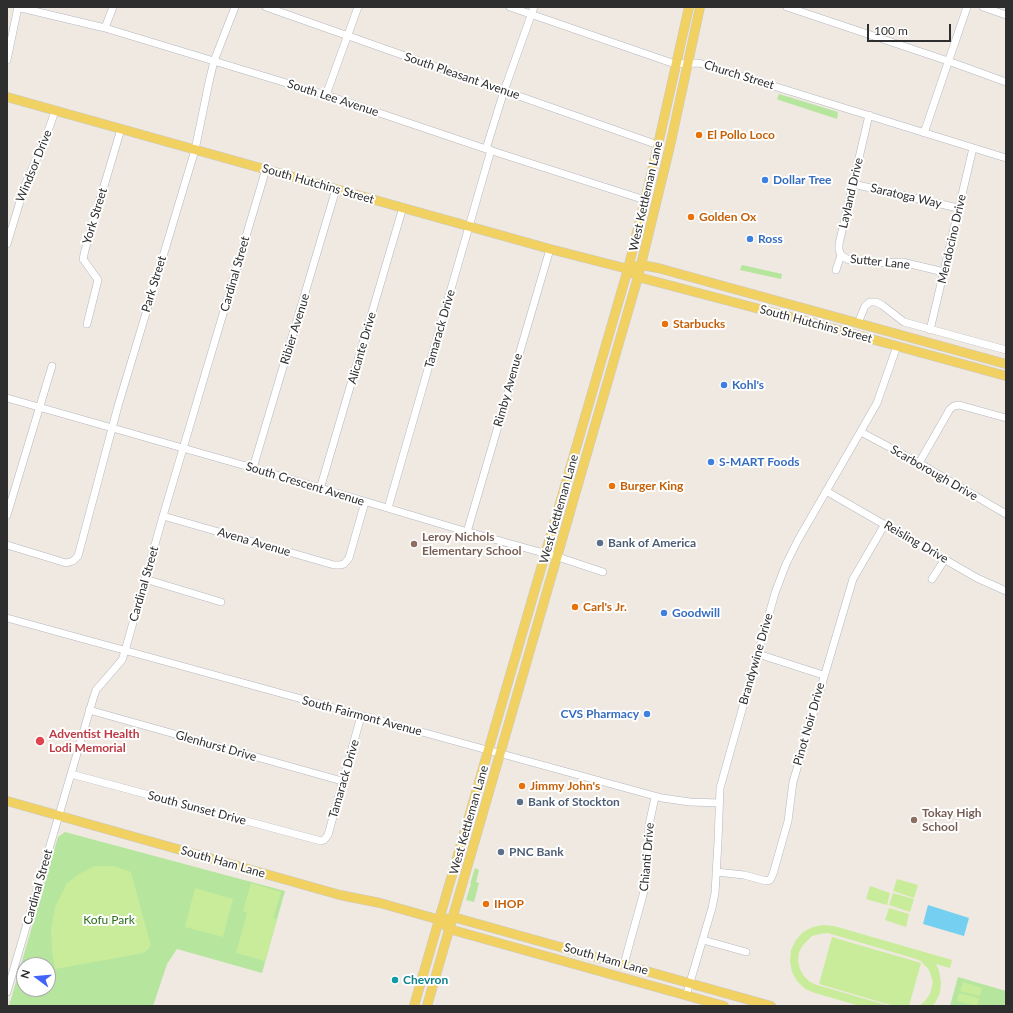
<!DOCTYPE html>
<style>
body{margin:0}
#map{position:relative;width:1013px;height:1013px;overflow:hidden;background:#efe9e1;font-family:Lato,sans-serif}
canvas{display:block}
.frame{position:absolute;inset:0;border:8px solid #2e2e2e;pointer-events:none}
.north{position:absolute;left:16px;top:957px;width:40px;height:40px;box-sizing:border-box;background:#fff;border:1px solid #ababab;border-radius:50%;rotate:286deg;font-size:11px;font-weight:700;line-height:16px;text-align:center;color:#2e2e2e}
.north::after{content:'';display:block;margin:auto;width:14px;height:18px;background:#4264fb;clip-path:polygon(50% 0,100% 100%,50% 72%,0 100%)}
.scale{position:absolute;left:867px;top:24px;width:84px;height:18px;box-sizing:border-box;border:2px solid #2e2e2e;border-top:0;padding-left:5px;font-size:12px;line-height:14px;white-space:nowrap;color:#2e2e2e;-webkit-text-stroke:3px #fff;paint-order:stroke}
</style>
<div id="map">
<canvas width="1013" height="1013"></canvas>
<div class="frame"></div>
<div class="north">N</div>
<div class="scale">100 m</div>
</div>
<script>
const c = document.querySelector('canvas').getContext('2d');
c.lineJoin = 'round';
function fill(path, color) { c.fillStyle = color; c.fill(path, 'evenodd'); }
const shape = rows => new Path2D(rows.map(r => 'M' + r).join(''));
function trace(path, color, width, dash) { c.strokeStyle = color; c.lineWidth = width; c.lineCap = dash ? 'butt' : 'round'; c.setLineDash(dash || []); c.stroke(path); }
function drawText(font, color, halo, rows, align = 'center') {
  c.font = font + ' Lato,sans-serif'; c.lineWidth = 4; c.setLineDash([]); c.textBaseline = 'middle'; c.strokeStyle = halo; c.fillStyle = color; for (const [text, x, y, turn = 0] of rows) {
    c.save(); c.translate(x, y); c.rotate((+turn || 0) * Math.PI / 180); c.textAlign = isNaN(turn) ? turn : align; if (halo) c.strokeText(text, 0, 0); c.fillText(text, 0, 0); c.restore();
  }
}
fill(shape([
 [779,94,838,112,837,119,779,100,777,99],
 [742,265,782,274,781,279,740,270],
 [65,832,285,891,262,973,177,949,167,964,153,1006,9,1006,58,837],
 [24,965,48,965,48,989,24,989],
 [475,868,479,870,476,882,479,883,474,902,466,900,471,884,470,884],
 [958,977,1006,991,1006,1006,950,1006]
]), '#b6e59e');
fill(shape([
 [95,866,113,866,131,872,151,946,144,953,55,969,52,951,51,930,55,907,67,883,79,874],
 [897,879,918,885,914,898,893,891],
 [251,883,281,892,273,918,277,919,265,961,236,953,247,913,243,911],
 [870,886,890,893,887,905,866,899],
 [195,888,233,899,223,937,185,927],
 [893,893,914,899,910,912,889,905],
 [889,908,909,914,906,927,885,920],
 [823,925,834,926,952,960,950,968,936,964,939,971,941,982,940,993,935,1003,932,1006,919,1006,925,1001,930,994,933,982,929,970,921,961,913,958,828,933,820,934,812,936,803,945,799,952,798,961,800,969,804,976,810,982,817,985,890,1006,860,1006,815,993,805,989,797,981,792,972,790,961,791,950,796,940,803,932,813,927],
 [832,937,921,963,909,1006,894,1006,819,984],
 [963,982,982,988,980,996,960,991],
 [959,993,979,998,977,1006,957,1001]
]), '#c9ec9a');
fill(shape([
 [928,905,969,918,964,936,923,924]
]), '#75cff0');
const minor = shape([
 [17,7,105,28,326,95,486,149,645,200],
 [266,7,658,145],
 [510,7,675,64,699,63,1006,158],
 [787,7,948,61,1006,82],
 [983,7,1006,15],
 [105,28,113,7],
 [7,60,18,7],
 [326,95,358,7],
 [924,133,967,7],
 [486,149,504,91,534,7],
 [853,184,958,208],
 [7,244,25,185,46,137,55,111],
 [841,255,847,259,855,261,877,263,902,262,944,272],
 [836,270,841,255,839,250,839,244,869,115],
 [858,323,865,306,870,302,876,302,882,305,904,322,1006,350],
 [87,324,98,280,83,259,85,250,121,129],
 [930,330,973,148],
 [7,398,253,468,461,530,558,557,603,572],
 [861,432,919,463,1006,514],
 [919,463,950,409,954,406,959,405,1006,418],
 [253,468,336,189],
 [320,489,403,207],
 [826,491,977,578,1006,591],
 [388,508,491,150],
 [7,515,52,366],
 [163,516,334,565,340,565,344,564,349,558,365,502],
 [467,532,550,249],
 [7,545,66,563,73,561,78,556,118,406,195,150,209,82,214,61,235,7],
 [145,579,221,602],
 [932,579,945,559],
 [7,618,662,798,690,802,719,803],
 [758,654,823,675],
 [89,710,342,781],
 [71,774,321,841,324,840,328,835,361,716],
 [716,872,744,875,766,881,770,880,773,874,788,821,793,782,853,579,885,524],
 [703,940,746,952],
 [624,964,643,895,647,877,649,825,655,797],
 [7,992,93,699,96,690,122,660,125,651,163,516,266,169],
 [686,996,712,908,715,893,718,842,720,788,775,593,786,564,798,540,877,403,884,383,897,346]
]);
const major = shape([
 [7,97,550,249,628,269,638,277,824,326,1006,376],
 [635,267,641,265,658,268,1006,364],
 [7,801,340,895,380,903,440,920,449,929,724,1006],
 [447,919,453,917,771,1006],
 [414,1006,628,269,653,167,689,7],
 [427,1006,638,277,670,146,700,7]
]);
trace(minor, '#b4b7c1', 8);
trace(major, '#c9c9c9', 10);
trace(minor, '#fff', 7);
trace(major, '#f2d163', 9);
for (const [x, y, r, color] of [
 [699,135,4,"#e8710a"],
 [765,180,4,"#3f7fe0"],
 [691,217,4,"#e8710a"],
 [750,239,4,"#3f7fe0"],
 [665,324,4,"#e8710a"],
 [724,385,4,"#3f7fe0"],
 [711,462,4,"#3f7fe0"],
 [612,486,4,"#e8710a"],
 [600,543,4,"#5c6f8a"],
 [414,544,4,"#8d6e63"],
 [575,607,4,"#e8710a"],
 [664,613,4,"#3f7fe0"],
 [647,714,4,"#3f7fe0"],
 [40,741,5,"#e0444e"],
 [522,786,4,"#e8710a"],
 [520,802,4,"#5c6f8a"],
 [914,820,4,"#8d6e63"],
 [501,852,4,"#5c6f8a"],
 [486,904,4,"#e8710a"],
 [395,980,4,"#0f9aa8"]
]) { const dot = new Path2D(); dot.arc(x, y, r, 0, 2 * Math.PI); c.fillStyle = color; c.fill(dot); trace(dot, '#fff', 1.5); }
drawText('12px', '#2e2e2e', '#fff', [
 ["Church Street",739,75,17],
 ["South Pleasant Avenue",462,76,19],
 ["South Lee Avenue",333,98,18],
 ["Windsor Drive",34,166,-68],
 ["South Hutchins Street",318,184,16],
 ["Layland Drive",851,193,-77],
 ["West Kettleman Lane",646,196,-77],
 ["Saratoga Way",906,196,13],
 ["York Street",95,216,-73],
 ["Mendocino Drive",952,239,-77],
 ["Sutter Lane",880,262,6],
 ["Cardinal Street",235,274,-74],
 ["Park Street",154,284,-73],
 ["South Hutchins Street",816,324,15],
 ["Ribier Avenue",295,329,-73],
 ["Tamarack Drive",440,329,-74],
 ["Alicante Drive",362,348,-74],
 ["Rimby Avenue",508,390,-74],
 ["Scarborough Drive",934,473,30],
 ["South Crescent Avenue",305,484,17],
 ["West Kettleman Lane",559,509,-74],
 ["Avena Avenue",254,542,16],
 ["Reisling Drive",916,542,30],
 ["Cardinal Street",144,584,-74],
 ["Brandywine Drive",756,659,-74],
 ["South Fairmont Avenue",362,716,15],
 ["Pinot Noir Drive",809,724,-74],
 ["Glenhurst Drive",216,746,16],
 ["Tamarack Drive",344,779,-74],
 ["South Sunset Drive",197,808,15],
 ["West Kettleman Lane",469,820,-74],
 ["Chianti Drive",647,857,-85],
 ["South Ham Lane",223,862,16],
 ["Cardinal Street",38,887,-74],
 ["South Ham Lane",606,959,16]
]);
drawText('bold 12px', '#c56008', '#fff', [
 ["El Pollo Loco",707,135],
 ["Golden Ox",699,217],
 ["Starbucks",673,324],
 ["Burger King",620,486],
 ["Carl's Jr.",583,607],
 ["Jimmy John's",530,786],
 ["IHOP",494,904]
], 'left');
drawText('bold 12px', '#366cbe', '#fff', [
 ["Dollar Tree",773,180],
 ["Ross",758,239],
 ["Kohl's",732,385],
 ["S-MART Foods",719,462],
 ["Goodwill",672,613],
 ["CVS Pharmacy",639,714,"right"]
], 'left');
drawText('bold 12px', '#785e54', '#fff', [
 ["Leroy Nichols",422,537],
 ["Elementary School",422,551],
 ["Tokay High",922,813],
 ["School",922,827]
], 'left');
drawText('bold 12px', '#4e5e75', '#fff', [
 ["Bank of America",608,543],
 ["Bank of Stockton",528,802],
 ["PNC Bank",509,852]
], 'left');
drawText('bold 12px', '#be3a42', '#fff', [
 ["Adventist Health",49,734],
 ["Lodi Memorial",49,748]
], 'left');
drawText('12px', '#2c6e1b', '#fff', [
 ["Kofu Park",109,920]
]);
drawText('bold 12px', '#0d838f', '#fff', [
 ["Chevron",403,980]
], 'left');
</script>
